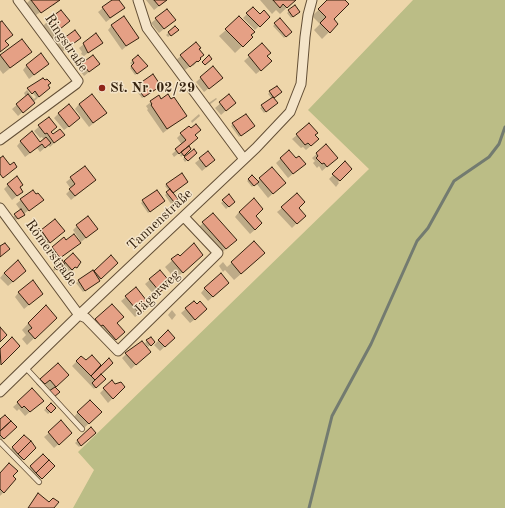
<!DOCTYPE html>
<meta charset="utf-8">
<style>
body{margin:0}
canvas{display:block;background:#eed6aa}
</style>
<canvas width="505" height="508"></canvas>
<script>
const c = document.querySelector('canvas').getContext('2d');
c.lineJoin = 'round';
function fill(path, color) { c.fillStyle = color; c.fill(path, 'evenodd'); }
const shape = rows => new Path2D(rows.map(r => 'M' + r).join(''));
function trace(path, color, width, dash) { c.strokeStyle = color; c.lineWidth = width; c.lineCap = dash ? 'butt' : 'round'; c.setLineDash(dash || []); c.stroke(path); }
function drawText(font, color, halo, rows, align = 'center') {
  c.font = font + ' "Old Standard TT",serif'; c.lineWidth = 3; c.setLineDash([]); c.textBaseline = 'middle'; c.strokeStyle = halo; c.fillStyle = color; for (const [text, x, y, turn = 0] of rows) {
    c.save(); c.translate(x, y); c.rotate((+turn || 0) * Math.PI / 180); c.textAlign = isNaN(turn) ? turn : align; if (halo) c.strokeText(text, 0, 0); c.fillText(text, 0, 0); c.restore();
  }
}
fill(shape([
 [413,0,505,0,505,508,73,508,94,470,78,452,369,169,308,110]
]), '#bbbd86');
fill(shape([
 [30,0,59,0,53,6,53,4,36,15,37,17,34,19,24,6],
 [113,0,118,0,124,8,106,22,98,12],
 [146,0,167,0,154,10],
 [260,0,295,0,280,14,276,10,272,14],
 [329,0,343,0,332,19,337,24,322,39,314,30,320,24,312,16],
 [294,7,297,14,291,18,287,13],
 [253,8,260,15,268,17,255,30,243,18],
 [167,10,170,24,159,33,151,23],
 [280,19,291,32,284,38,273,26],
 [69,21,57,32,62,38,56,43,43,26,47,22],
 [112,25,137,37,122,50,108,30],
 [175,27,175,32,168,37,166,35],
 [226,30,250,35,252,37,235,53,219,36],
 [80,38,61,53,56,46,60,41],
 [101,43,84,56,81,54,82,52,79,48,84,44],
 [262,45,266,56,266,66,256,74,244,61],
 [198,49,200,59,193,66,192,65,185,70,176,60,181,56],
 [30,52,3,74,0,70,0,57,1,56],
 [93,56,99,64,84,76,78,68],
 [138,56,144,68,135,75,130,68,133,66,130,63],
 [27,65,43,68,29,79,23,70],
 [213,67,217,82,204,92,196,82],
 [43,79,44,82,47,80,49,83,47,85,49,88,18,116,12,109,26,97,24,93,28,89],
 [29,89,36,97,34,99,27,90],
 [101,85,104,89,100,93,97,89],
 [137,87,158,88,142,98,135,89],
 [270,92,279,94,273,98,274,105,264,113,260,108,272,99,268,94],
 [229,96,230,107,221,115,215,108],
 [216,98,217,99,208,106,207,104],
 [161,100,185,116,163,133,147,110,148,109,146,106,151,102],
 [79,104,106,113,89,127,75,109],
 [59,113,74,123,64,130,54,118],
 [199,114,200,116,192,123,191,121],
 [49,118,50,132,53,135,63,135,50,147,48,145,40,152,37,148,25,157,17,146,21,141,40,143,44,140,42,137,40,138,34,131],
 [233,124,252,128,239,137,231,126],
 [181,134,194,135,188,146,190,149,181,157,180,155,183,152,182,151,174,157,172,154,182,145,177,138],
 [297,135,314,135,313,144,306,150,303,147,301,148,292,139],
 [326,146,332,162,322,171,319,166,317,168,313,163,315,161,312,158],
 [194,150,196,153,185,162,183,159],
 [289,151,300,168,288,178,276,163],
 [200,159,210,164,202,171,195,163],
 [345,163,351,169,338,182,339,183,336,187,329,179],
 [85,167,95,180,71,200,66,194,71,189,66,182],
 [181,174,172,193,175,201,171,204,165,195,169,191,165,186],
 [252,177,257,182,260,179,280,187,268,198,256,183,252,187,247,181],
 [8,185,19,188,22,192,12,200,4,189],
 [32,191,42,200,16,220,13,217,21,211,16,204],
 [229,196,234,202,226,209,221,203],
 [143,201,161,203,148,213,141,203],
 [282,208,298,208,300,220,292,228,277,212],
 [239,212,255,216,257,228,250,234,235,217],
 [55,220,59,235,46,246,37,236],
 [203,223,229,247,218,255,196,230],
 [77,226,97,229,81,242,73,230],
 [64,238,75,247,55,262,48,252],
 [254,243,257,260,234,280,225,270,223,272,219,266,223,262,227,267],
 [73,255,79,262,72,272,71,271,67,274,61,266,54,271,53,269,63,263],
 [178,255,179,257,195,262,175,279,165,267],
 [111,257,116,263,97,283,83,292,76,283,92,272,93,273],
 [160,271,166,287,155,296,145,284],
 [4,273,21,275,8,286,0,278],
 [224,287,208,301,201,293,205,288],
 [19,292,42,294,24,309,15,297],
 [126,297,145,309,135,317,121,301],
 [194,302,202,314,190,323,181,313],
 [112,305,119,336,111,344,91,324],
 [45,306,55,318,27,345,22,339,26,335,22,330],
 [172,310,176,315,172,320,168,315],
 [168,331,174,338,160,351,154,345],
 [150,338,154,342,148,347,145,343],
 [126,354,145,356,131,369,122,358],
 [92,356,101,367,100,374,104,379,94,389,72,366,81,357,86,362],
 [58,364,63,379,54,387,58,392,51,391,45,384,40,388,36,384],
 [112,381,115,385,124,387,108,403,100,393],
 [32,390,38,405,25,416,19,409,17,411,13,407],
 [51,404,55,408,48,414,44,410],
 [78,412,96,417,84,428,74,417],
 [0,421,15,427,0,442],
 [91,429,94,433,79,447,75,443],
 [49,433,67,437,54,448,44,437],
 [24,437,35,448,19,463,8,452],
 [43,455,53,466,37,482,26,471],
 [0,474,12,476,4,492,0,496]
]), '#0003');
trace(shape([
 [309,508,332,416,371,344,417,241,428,228,454,181,489,157,499,144,505,127]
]), '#737b70', 3);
const building = shape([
 [31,0,60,0,41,13,31,0],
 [112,0,119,0,125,8,110,18,102,7,112,0],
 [154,0,167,0,159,6,154,0],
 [273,0,296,0,287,8,283,4,280,8,273,0],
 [327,0,345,0,349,4,334,19,338,24,330,33,320,23,326,17,318,9,327,0],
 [295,5,300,12,293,17,288,10,295,5],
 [253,7,260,14,264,10,270,17,260,27,246,13,253,7],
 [167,9,176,20,164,29,155,18,167,9],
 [61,10,70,21,55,33,46,21,61,10],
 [124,16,139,38,126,46,111,25,124,16],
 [239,16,255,32,251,35,253,37,243,47,225,29,239,16],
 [280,18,292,32,286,37,274,23,280,18],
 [2,21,13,35,5,41,9,45,0,52,0,22,2,21],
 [175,26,179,30,171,36,168,32,175,26],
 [75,30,81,38,66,49,60,41,75,30],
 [96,33,103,43,88,53,83,43,96,33],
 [22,39,32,52,10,68,0,55,22,39],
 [196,42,201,48,199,49,204,55,200,58,201,59,198,62,197,61,190,67,180,55,196,42],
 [262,43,271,53,267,56,272,61,261,71,248,55,262,43],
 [41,53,49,64,34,75,26,65,41,53],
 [93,55,100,64,89,72,82,63,93,55],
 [138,55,148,66,137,74,131,66,134,63,132,60,138,55],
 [209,55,212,59,205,65,202,62,209,55],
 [213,66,223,78,209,89,200,77,213,66],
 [153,74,161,86,144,97,136,86,153,74],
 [43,78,45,80,47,79,51,83,48,85,50,88,39,97,35,91,32,94,27,88,43,78],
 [277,86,282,92,274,98,269,91,277,86],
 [28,94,35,103,23,113,16,104,28,94],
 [92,94,107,113,93,123,79,104,92,94],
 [168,94,171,99,174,97,187,116,167,129,151,105,152,104,150,101,159,95,161,99,168,94],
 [229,94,236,103,226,111,219,102,229,94],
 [273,97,278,103,266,112,261,105,273,97],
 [69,104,80,118,69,127,58,113,69,104],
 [246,114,255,126,241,136,232,123,246,114],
 [49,117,57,127,51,132,53,134,60,129,65,135,54,143,47,133,45,134,38,125,49,117],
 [309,123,318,133,315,135,319,139,311,146,308,143,305,145,296,134,309,123],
 [196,124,201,130,195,135,198,138,179,154,175,149,186,140,180,133,189,126,191,128,196,124],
 [32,131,40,142,46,137,51,143,45,148,42,144,30,153,20,141,32,131],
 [326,144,338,158,327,167,324,163,322,164,316,158,318,156,316,153,326,144],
 [189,146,191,149,184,156,181,152,189,146],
 [194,149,197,153,188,161,184,157,194,149],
 [289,150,296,158,299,156,306,164,293,174,280,158,289,150],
 [208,151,215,160,206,167,199,158,208,151],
 [3,156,10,165,14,162,17,167,3,178,0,174,0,158,3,156],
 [345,161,352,169,340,181,332,174,345,161],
 [85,166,96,180,75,196,69,189,75,184,70,177,85,166],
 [272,167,286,183,273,194,259,178,272,167],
 [182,173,188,182,173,193,166,184,182,173],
 [252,175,259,182,254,186,248,179,252,175],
 [17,176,23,185,20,187,23,192,17,196,7,184,17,176],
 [170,189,178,199,174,202,166,192,170,189],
 [33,190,36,194,38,193,44,200,29,211,20,199,33,190],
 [157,190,165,201,150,212,142,200,157,190],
 [297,193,305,202,299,208,306,216,297,224,281,207,297,193],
 [229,194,235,202,229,207,222,200,229,194],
 [254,198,263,209,256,216,262,223,255,230,239,212,254,198],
 [21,209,25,215,18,219,14,214,21,209],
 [213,213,237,240,226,249,202,222,213,213],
 [88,216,98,229,86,238,76,225,88,216],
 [55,219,65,231,50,243,41,230,55,219],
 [74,234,81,243,60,258,52,247,64,237,66,240,74,234],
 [254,241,265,253,241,274,231,262,254,241],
 [5,243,10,249,0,257,0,246,5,243],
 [194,243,203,255,183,273,171,259,178,254,180,256,194,243],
 [73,253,81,262,77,268,75,267,72,270,64,261,73,253],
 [111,255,118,263,101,279,94,271,111,255],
 [18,260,26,271,13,282,4,273,18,260],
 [62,260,65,264,57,270,54,267,62,260],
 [93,270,100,281,85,291,78,280,93,270],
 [160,270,171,283,160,292,149,279,160,270],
 [221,273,229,283,213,297,204,288,221,273],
 [33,280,43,294,29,305,18,292,33,280],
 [136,287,150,305,140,314,125,296,136,287],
 [194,301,197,304,200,301,207,309,195,320,185,308,194,301],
 [112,304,124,317,117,323,125,332,116,340,103,325,101,326,95,319,112,304],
 [46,305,57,318,35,339,28,331,32,328,28,323,46,305],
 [0,327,7,335,0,342,0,327],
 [168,330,175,338,165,347,158,340,168,330],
 [12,337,20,346,1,365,0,349,12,337],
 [151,337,155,342,151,346,146,340,151,337],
 [142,341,151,352,136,365,125,353,142,341],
 [92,355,101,365,91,376,76,361,81,356,86,360,92,355],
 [109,358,113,363,95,380,91,376,109,358],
 [58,363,69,375,56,387,50,380,45,384,40,379,58,363],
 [101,374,106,379,96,388,92,383,101,374],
 [112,380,115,384,121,382,125,387,113,399,103,388,112,380],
 [55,387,60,392,54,397,49,391,55,387],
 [32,388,44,401,30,412,24,406,22,408,17,402,32,388],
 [90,400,102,412,89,424,77,412,90,400],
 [51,403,56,408,51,413,46,408,51,403],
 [5,415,11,421,0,431,0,419,5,415],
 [61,420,72,433,59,445,48,432,61,420],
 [11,421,17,427,4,439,0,435,0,431,11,421],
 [91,427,96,433,81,446,77,440,91,427],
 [24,435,31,441,18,454,12,447,24,435],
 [31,441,36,448,24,460,18,454,31,441],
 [43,454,49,460,36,473,30,466,43,454],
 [49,460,55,466,42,479,36,473,49,460],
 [9,463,18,471,13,476,16,479,4,493,0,489,0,473,9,463],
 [38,493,49,502,53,498,59,502,54,508,28,508,38,493]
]);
fill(building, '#e5a085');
trace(building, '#35220f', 1);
const lane = shape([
 [25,367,82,429],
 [0,442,39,482]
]);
const street = shape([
 [138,0,147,28,244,159],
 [0,140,76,84,78,81,18,0],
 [0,208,79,315,86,318,118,351,218,253,184,217],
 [0,392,79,315,256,148,290,112,301,84,305,37,308,15,312,0]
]);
trace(lane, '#634f36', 6);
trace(street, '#634f36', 11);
trace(lane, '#f4e4c8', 4.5);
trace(street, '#f4e4c8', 9);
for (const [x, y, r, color] of [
 [102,88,4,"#8f2418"]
]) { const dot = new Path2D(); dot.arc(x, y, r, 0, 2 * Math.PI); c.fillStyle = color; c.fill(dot); trace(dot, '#f4e4c8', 1.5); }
drawText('14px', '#35220f', '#f4e4c8', [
 ["Ringstraße",66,43,56],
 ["Tannenstraße",160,220,-43],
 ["Römerstraße",51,253,54],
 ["Jägerweg",157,293,-44]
]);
drawText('bold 14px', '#35220f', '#f4e4c8', [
 ["St. Nr. 02/29",110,88]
], 'left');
</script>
